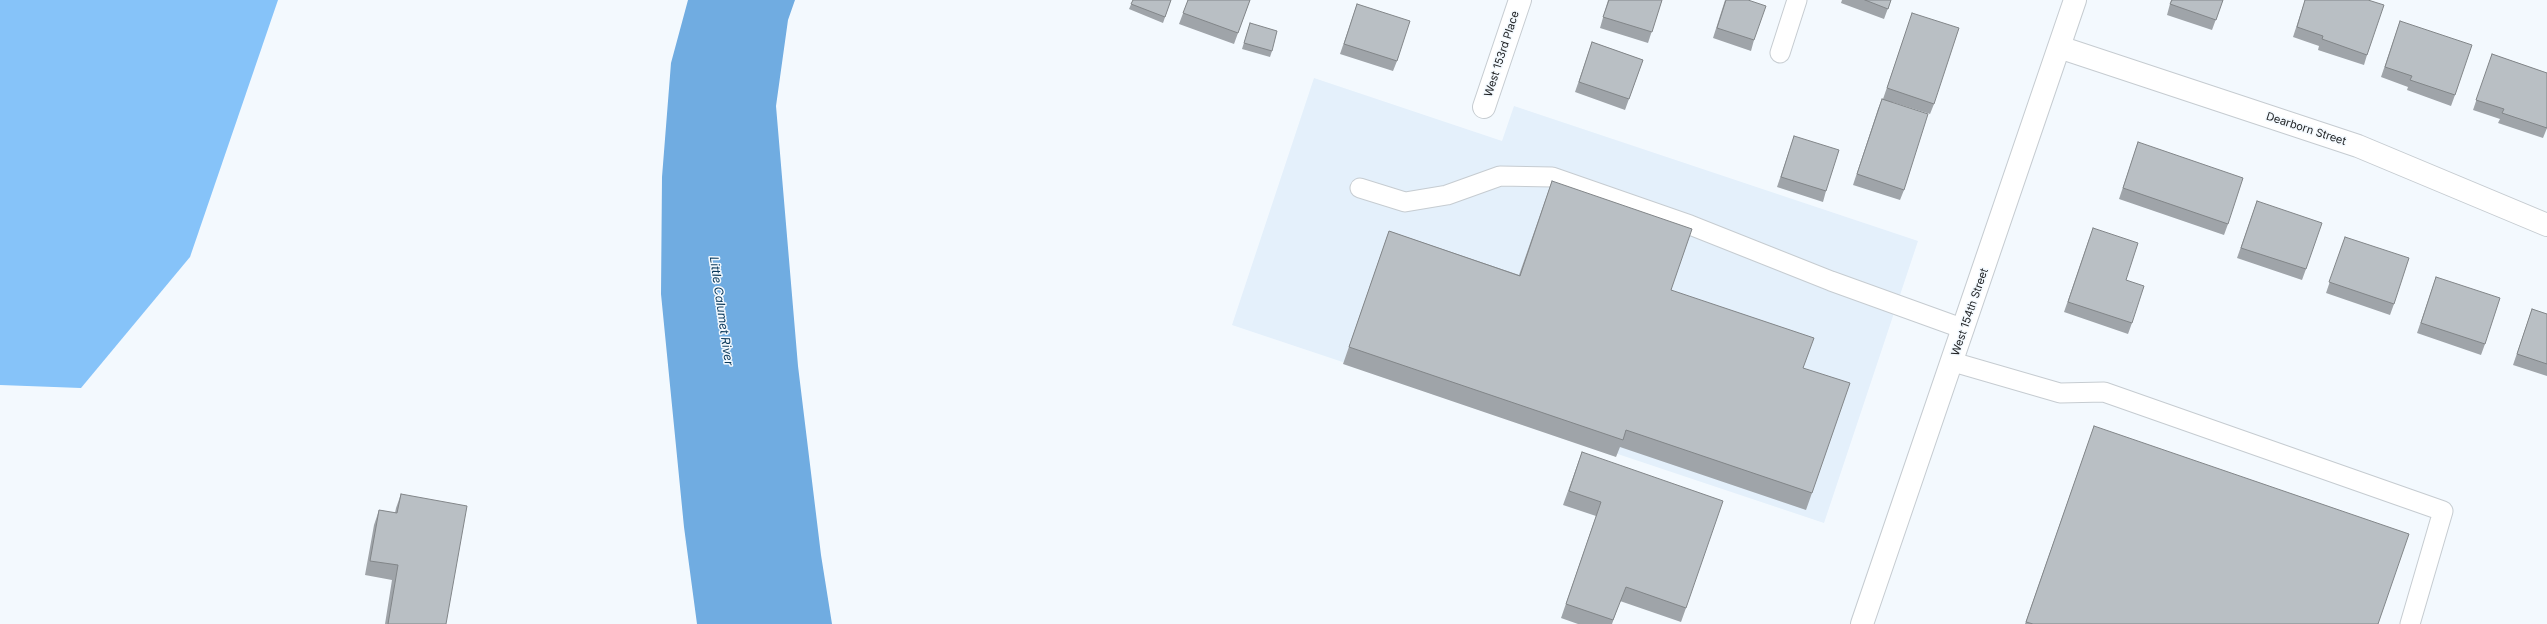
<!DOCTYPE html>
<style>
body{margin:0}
canvas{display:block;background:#f3f9fe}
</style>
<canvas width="2547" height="624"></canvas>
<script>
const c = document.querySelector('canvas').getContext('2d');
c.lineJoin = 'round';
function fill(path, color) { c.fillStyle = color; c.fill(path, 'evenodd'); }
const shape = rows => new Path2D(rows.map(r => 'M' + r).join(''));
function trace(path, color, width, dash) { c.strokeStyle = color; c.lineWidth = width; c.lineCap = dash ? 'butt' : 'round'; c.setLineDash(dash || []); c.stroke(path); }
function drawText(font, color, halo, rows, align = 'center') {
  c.font = font + ' Inter,sans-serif'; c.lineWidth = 3; c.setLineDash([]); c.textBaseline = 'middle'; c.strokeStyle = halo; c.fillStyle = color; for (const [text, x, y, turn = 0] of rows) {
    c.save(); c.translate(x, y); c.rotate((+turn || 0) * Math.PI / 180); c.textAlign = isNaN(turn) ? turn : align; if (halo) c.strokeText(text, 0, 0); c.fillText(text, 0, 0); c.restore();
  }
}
fill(shape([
 [1314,78,1502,141,1514,106,1918,241,1824,523,1232,325]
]), '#e4f0fb');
fill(shape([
 [0,0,278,0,190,257,81,388,0,385]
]), '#86c3f9');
fill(shape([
 [688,0,795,0,788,20,776,106,798,366,821,555,832,624,697,624,684,527,661,294,662,177,671,63]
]), '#70ace1');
const lane = shape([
 [1780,53,1797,0],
 [1360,188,1405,202,1447,195,1500,176,1552,177,1690,225,1831,281,1964,329],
 [1953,362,2060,393,2104,392,2443,511,2410,624]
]);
const street = shape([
 [2059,47,2358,146,2547,225],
 [1484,107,1520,0],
 [1862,624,2075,0]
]);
trace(lane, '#c6ccd1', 21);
trace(street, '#c6ccd1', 24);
trace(lane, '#fff', 19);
trace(street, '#fff', 22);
fill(shape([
 [1133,0,1171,0,1163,23,1129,9],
 [1188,0,1250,0,1234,44,1179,24],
 [1608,0,1662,0,1648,43,1600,28],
 [1725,0,1754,40,1751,51,1713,38],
 [1842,0,1891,0,1884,19,1841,3],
 [2171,0,2223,0,2212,30,2167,15],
 [2305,0,2368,0,2367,55,2364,65,2318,50,2319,46,2293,37],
 [1357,4,1397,61,1393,71,1340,54],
 [2400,21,2455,95,2451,106,2407,90,2408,87,2381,77],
 [1250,23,1272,51,1270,57,1242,49],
 [1909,23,1934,104,1930,114,1892,102,1904,190,1900,200,1853,185,1878,109,1882,99,1883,99],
 [1592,42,1643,60,1625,110,1575,92],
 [2492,54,2547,73,2547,128,2543,138,2498,123,2500,119,2473,110],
 [1794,136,1826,191,1823,202,1777,187],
 [2138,142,2228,224,2224,235,2119,199],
 [1552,181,1671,290,1803,368,1812,493,1806,510,1620,447,1616,457,1343,364,1389,231,1519,275],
 [2257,201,2306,269,2302,280,2237,258],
 [2345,237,2394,304,2390,315,2326,293],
 [2089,239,2126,280,2132,323,2128,334,2064,312],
 [2436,277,2485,344,2481,355,2417,333],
 [2532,309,2547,314,2547,376,2513,365],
 [2094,426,2378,624,2025,624],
 [1582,452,1686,608,1681,622,1620,601,1612,624,1578,624,1561,618,1596,516,1563,505],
 [401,494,446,624,385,624,392,580,365,575,374,525,379,510,395,513,396,508]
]), '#9fa4a9');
const building = shape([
 [1133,0,1171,0,1165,17,1131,4,1133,0],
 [1188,0,1250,0,1238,33,1183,13,1188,0],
 [1609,0,1662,0,1652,32,1603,17,1609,0],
 [1726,0,1748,0,1766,6,1754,40,1717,28,1726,0],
 [1865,0,1891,0,1888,9,1865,0],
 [2172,0,2223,0,2216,20,2170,4,2172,0],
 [2305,0,2368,0,2384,5,2367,55,2322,39,2323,36,2297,27,2305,0],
 [1357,4,1410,21,1397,61,1344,44,1357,4],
 [1912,13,1959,28,1934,104,1887,88,1912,13],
 [2400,21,2472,45,2455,95,2410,80,2412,76,2385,67,2400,21],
 [1250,23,1277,31,1272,51,1244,43,1250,23],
 [1592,42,1643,60,1629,99,1579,82,1592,42],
 [2492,54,2547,73,2547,128,2502,113,2504,109,2476,100,2492,54],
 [1882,99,1928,114,1904,190,1857,174,1882,99],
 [1794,136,1839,150,1826,191,1781,177,1794,136],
 [2138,142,2243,178,2228,224,2123,188,2138,142],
 [1552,181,1692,229,1671,290,1814,338,1803,368,1850,383,1812,493,1626,430,1623,440,1349,347,1389,231,1520,276,1552,181],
 [2257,201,2322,223,2306,269,2241,248,2257,201],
 [2093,228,2138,243,2126,280,2144,286,2132,323,2068,302,2093,228],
 [2345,237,2409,258,2394,304,2329,282,2345,237],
 [2436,277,2500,298,2485,344,2421,323,2436,277],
 [2532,309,2547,314,2547,364,2517,354,2532,309],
 [2094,426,2409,534,2378,624,2033,624,2026,622,2094,426],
 [1582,452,1723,501,1686,608,1626,587,1613,620,1566,604,1601,502,1569,491,1582,452],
 [401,494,467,506,446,624,388,624,398,565,370,561,379,510,397,513,401,494]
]);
fill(building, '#b9bfc4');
trace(building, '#828689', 1);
drawText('11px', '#212325', '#f3f9fe', [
 ["West 153rd Place",1502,54,-72],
 ["Dearborn Street",2306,129,18],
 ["West 154th Street",1970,312,-71]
]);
drawText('italic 12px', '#09385a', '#f3f9fe', [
 ["Little Calumet River",721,311,82]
]);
</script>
